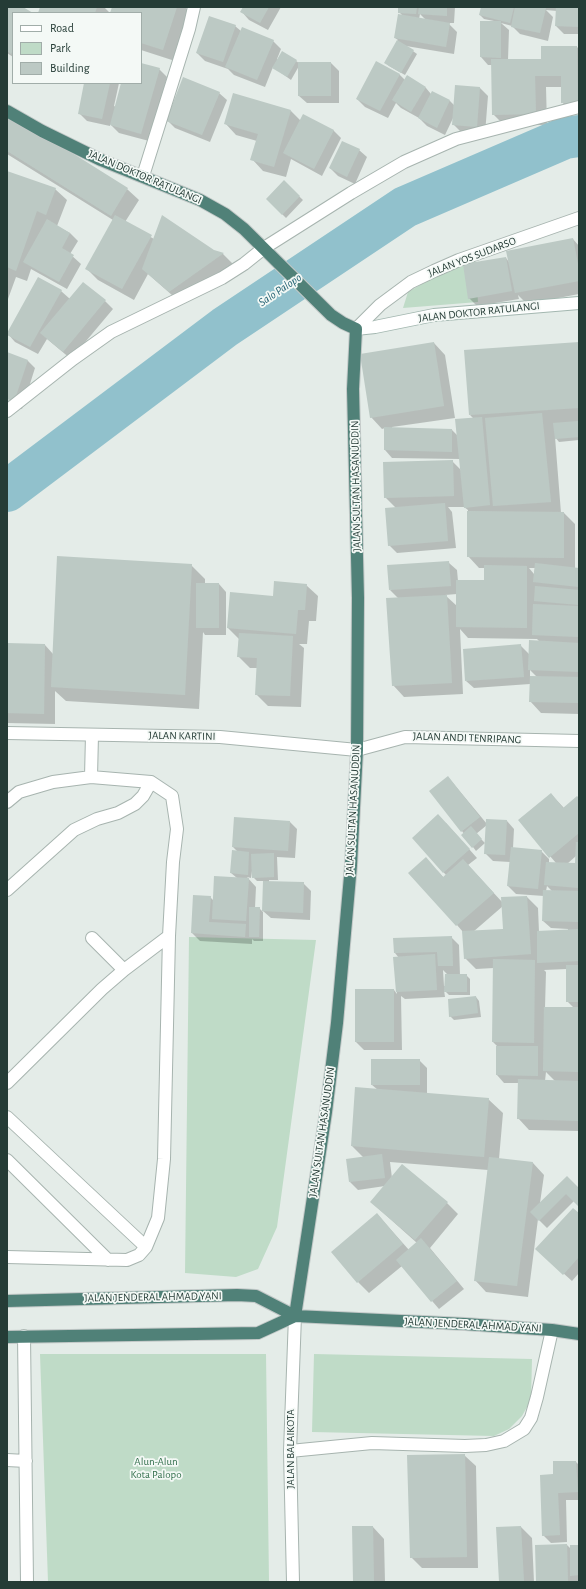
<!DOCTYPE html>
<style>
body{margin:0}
#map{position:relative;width:586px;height:1589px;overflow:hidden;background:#e4ece8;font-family:"Alegreya Sans",sans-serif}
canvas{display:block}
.frame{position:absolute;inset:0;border:8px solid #253c36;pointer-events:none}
.legend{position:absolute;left:12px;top:12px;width:130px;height:72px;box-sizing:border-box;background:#f4f9f6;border:1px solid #a1ada9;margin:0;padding:5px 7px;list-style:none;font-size:12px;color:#253c36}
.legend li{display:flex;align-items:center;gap:8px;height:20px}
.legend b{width:20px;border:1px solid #a1ada9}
</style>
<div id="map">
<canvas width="586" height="1589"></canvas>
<div class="frame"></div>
<ul class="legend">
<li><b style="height:5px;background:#fff"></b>Road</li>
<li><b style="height:11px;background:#bfdbc7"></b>Park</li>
<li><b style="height:11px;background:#bcc9c4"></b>Building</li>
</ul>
</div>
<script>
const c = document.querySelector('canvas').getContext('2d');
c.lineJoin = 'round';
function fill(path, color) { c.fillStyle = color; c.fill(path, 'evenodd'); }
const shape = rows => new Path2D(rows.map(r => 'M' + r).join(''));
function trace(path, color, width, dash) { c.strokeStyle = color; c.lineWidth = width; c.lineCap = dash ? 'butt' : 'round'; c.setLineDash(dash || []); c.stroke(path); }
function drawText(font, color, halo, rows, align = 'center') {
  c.font = font + ' "Alegreya Sans",sans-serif'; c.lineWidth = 3.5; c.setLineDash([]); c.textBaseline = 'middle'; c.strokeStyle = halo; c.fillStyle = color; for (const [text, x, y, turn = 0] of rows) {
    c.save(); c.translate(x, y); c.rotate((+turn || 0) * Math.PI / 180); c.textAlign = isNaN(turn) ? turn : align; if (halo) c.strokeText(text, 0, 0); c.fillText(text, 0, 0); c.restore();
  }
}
fill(shape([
 [475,258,478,302,403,308,408,292,436,276],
 [189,937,316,940,277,1227,258,1269,236,1277,185,1273],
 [40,1354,266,1354,269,1582,48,1582],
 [314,1354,532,1359,531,1400,522,1416,509,1429,494,1436,312,1432]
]), '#bfdbc7');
fill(shape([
 [9,7,22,7,31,13,13,13,13,57,7,53,7,10],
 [41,7,104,7,110,13,39,13],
 [113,7,185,7,190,12,175,61,141,50,141,13,111,13],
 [244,7,281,7,268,30,249,20,242,12],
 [399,7,455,7,454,23,448,23,457,32,454,54,406,46,417,54,405,75,389,66,386,63,398,40,395,38,403,16,399,12],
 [420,14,426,20,419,19],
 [482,7,579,7,579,34,564,34,556,26,557,11,546,10,553,17,548,41,520,34,512,26,501,23,509,30,508,60,542,60,577,47,579,49,579,114,573,114,562,102,562,87,546,87,547,125,504,125,493,114,492,65,488,65,481,57,494,21,484,19,480,15],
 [235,26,241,31,273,41,281,49,277,59,278,60,296,61,299,63,331,63,339,71,339,103,307,103,299,96,299,66,291,80,273,67,265,87,234,75,228,69,205,61,197,53],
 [141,64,159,69,167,77,149,141,119,133,110,124,110,126,87,121,79,113,85,83,119,83,114,106,116,107,122,83,141,83],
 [399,74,405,80,407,77,426,88,431,94,450,101,455,106,456,86,480,88,488,96,485,134,461,132,453,124,454,116,445,135,427,126,419,118,401,108,396,103,388,118,365,107,357,99],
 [219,93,227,100,210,142,175,128,167,120],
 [291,111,301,121,333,130,341,138,322,176,291,159,286,177,263,171,252,159,257,141,236,135,225,123],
 [7,114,127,189,139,200,125,222,154,239,223,254,234,265,181,303,148,274,134,300,98,280,87,269,113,220,7,154],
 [359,150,367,157,355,184,338,176,330,168],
 [7,172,55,189,67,200,57,226,70,233,78,241,70,254,81,264,67,289,31,269,27,281,16,277,8,299,7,299],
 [284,182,303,200,286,218,267,199],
 [573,239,579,246,579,294,527,304,518,295,519,299,477,306,469,298,506,258,509,262],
 [61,291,70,299,105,301,113,309,71,359,47,339,38,354,15,342,8,334],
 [434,343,445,355,455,418,392,427,392,428,452,430,458,436,473,418,470,415,579,343,579,440,559,442,555,437,561,513,564,513,575,524,575,568,579,569,579,714,541,713,530,701,530,684,474,688,466,681,521,646,529,654,540,642,537,639,468,638,460,629,463,694,404,697,393,685,399,599,390,590,449,563,457,570,458,581,485,581,485,568,479,568,468,556,468,510,464,507,448,507,452,512,456,548,397,553,389,545,396,508,385,497,452,461,461,470,460,459,392,458,385,450,385,428,382,429,371,417],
 [529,568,535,568,534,574],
 [457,594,457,606,445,595],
 [530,670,537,677,530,677],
 [7,353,28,361,35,368,22,409,7,404,7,400,19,404,7,398],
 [191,565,205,579,205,584,219,584,226,592,226,635,205,635,203,632,199,709,66,701,55,691,55,724,7,723,7,644,45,645,53,654],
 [306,585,318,596,316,621,309,621,307,644,299,644,304,648,301,707,268,706,256,694,258,668,250,668,238,656,239,639,228,628,231,593,274,597],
 [448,777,487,824,507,821,514,829,513,848,541,851,549,859,549,863,556,863,519,820,551,794,564,808,579,799,579,1131,529,1130,518,1118,519,1083,504,1083,497,1075,497,1046,493,1042,494,968,476,969,465,958,463,932,457,925,437,870,444,878,446,875,413,838,446,823,477,858,468,865,503,903,527,897,538,908,539,932,568,931,568,929,551,928,543,921,544,896,516,894,508,886,510,862,493,861,485,853,487,825,476,834,485,843,476,851,473,847,462,831],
 [576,856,576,865,567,864],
 [547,886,552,891,546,891],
 [503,906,504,930,473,932],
 [567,969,567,1001,574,1008,545,1008,546,972,544,970],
 [546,1072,555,1081,545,1081],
 [290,822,297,829,295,858,277,857,278,880,269,880,269,882,303,883,311,891,310,920,271,918,263,911,263,941,254,941,252,939,252,944,200,941,192,933,210,897,214,901,237,878,231,873,238,852,233,847],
 [252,871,253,871,253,877,257,881,264,881,263,912,259,908,255,908,256,887,247,877,251,878],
 [451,937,459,945,460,975,466,975,470,979,470,995,449,995,444,990,445,997,405,999,401,996,402,1050,364,1050,356,1042,394,990,397,994,394,958,399,958,395,953],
 [443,970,448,975,445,986,444,986],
 [476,997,479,1001,481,1017,454,1020,450,1016],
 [419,1060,427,1068,427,1094,488,1099,503,1113,499,1159,533,1163,544,1175,540,1203,579,1189,579,1206,574,1201,547,1228,538,1219,528,1297,486,1292,475,1280,488,1170,390,1162,392,1178,447,1203,458,1214,430,1248,464,1289,439,1309,402,1266,369,1293,358,1282,377,1214,409,1250,417,1243,371,1202,385,1186,358,1190,350,1182,364,1158,352,1146,378,1090,372,1085],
 [579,1214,579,1273,572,1281,544,1256],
 [464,1455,476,1466,478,1568,422,1568,411,1557],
 [576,1462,579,1465,579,1500,566,1500,567,1542,551,1543,543,1535,554,1475],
 [373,1527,384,1539,385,1582,354,1582],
 [521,1527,532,1538,534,1582,500,1582],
 [567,1545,571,1549,579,1546,579,1582,537,1582]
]), '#0003');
trace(shape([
 [7,491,225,327,405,207,565,138,579,136]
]), '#91c1cc', 42);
fill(shape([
 [8,7,23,7,33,13,13,13,13,50,11,54,7,51],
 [40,7,97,7,95,13,38,13],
 [112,7,177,7,163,50,141,43,141,13,110,13],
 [243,7,269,7,260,23,240,12],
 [398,7,417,7,416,14,398,13],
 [419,7,447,7,447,16,418,14],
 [481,7,514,7,510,23,479,15],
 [515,7,539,7,546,8,540,33,511,27],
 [556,7,579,7,579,27,555,26],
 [398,14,450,23,446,47,394,38],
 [209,16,236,25,223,62,196,53],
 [480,21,501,21,501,58,480,57],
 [242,27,274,40,257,80,225,67],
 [397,40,414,50,401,73,384,63],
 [541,46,577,46,578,103,561,103,561,76,535,76,536,114,492,115,491,59,541,59],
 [282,51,297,60,287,77,272,68],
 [376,61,400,74,380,111,356,99],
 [298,62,331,62,331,96,298,96],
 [141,63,160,68,141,134,110,125,121,83,141,83],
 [407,75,426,87,411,112,392,100],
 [183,77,220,92,202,135,166,121],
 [84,83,110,83,102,119,78,114],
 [455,85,480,87,477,127,452,125],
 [432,91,450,100,437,128,418,118],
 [233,93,291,110,274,167,250,160,258,134,224,124],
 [7,112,128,188,111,216,7,151],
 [303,114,334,130,314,169,283,153],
 [342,141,360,149,347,177,329,168],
 [7,171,56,188,46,215,37,211,16,271,7,267],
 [284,180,300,196,282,215,266,199],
 [115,215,152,235,122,289,85,269],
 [162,215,214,250,224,253,169,292,142,269],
 [47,219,70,233,62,248,74,255,59,282,23,262],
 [573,238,579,269,579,281,515,293,506,251],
 [506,257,512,291,468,299,463,264],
 [38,277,62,290,30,347,7,335,7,333],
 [83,282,106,300,63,352,40,333],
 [434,342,444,406,370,418,360,354],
 [579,342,579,408,469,415,464,350],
 [7,352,28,360,14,402,7,399],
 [542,413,551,502,493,506,485,418],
 [482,417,490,505,464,508,455,419],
 [579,421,579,437,555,439,553,423],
 [384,427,452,429,452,452,384,450],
 [453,460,454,496,384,498,383,462],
 [445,503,448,541,388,546,385,508],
 [467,511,564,512,564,558,467,557],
 [57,556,192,564,185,695,51,687],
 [449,561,451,586,389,590,387,565],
 [535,563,579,568,579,587,533,582],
 [484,565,527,566,527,628,456,627,456,580,484,580],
 [274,581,307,584,305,610,298,610,296,634,227,628,230,592,273,596],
 [196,583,219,583,219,628,196,628],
 [535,586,579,590,579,605,534,601],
 [447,595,452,683,392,686,386,598],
 [533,604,579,606,579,637,532,635],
 [239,633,293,636,290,696,255,695,257,658,237,657],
 [529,640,579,643,579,672,528,670],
 [7,643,45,644,44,714,7,713],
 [521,644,524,677,465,681,463,649],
 [530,676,579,677,579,703,529,702],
 [448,776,480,817,461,832,429,791],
 [551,793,563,808,577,796,579,798,579,833,549,858,518,820],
 [438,814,470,849,443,873,412,838],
 [234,817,290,821,288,851,232,847],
 [486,819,507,820,505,855,484,854],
 [471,826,482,839,472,848,461,835],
 [576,842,579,842,579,888,544,885,546,862,575,863],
 [511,847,542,850,538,889,507,886],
 [232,850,249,852,248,875,230,873],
 [274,853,274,877,252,878,251,854],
 [426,857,443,877,463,859,494,893,456,926,408,873],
 [214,876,249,878,246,921,212,919],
 [263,881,304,882,303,913,262,911],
 [543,890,579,891,579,922,542,921],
 [193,895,211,896,209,922,246,924,245,937,191,933],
 [527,896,531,954,464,959,462,931,503,929,501,897],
 [249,907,260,907,259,937,249,937],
 [579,929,579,961,537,963,537,931],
 [452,936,453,966,438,966,437,952,394,953,393,938],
 [435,954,437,990,396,992,393,957],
 [493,959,535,960,534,1043,492,1042],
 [566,965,579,965,579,1002,566,1002],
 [445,974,467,974,467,992,444,992],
 [355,989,394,989,394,1042,355,1042],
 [476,996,478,1013,449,1017,448,999],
 [544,1007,579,1007,579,1072,543,1071],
 [496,1046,538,1046,538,1076,496,1075],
 [371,1059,420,1059,420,1085,371,1085],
 [518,1079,579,1081,579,1121,517,1119],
 [355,1087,489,1098,484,1157,351,1146],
 [382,1154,385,1178,349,1182,346,1159],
 [489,1157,533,1162,517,1286,474,1281],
 [402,1164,448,1202,415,1240,370,1202],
 [567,1176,579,1188,579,1207,566,1194,539,1221,530,1212],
 [573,1208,579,1213,579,1257,563,1275,535,1249],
 [377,1213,403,1244,357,1283,331,1252],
 [421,1238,457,1281,431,1302,396,1260],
 [465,1454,467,1557,410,1558,407,1455],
 [553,1461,576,1461,578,1492,558,1493,560,1535,542,1536,540,1475,553,1474],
 [352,1526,373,1526,374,1582,353,1582],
 [521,1526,524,1582,499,1582,496,1527],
 [567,1544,568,1582,536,1582,535,1545],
 [570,1545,579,1545,579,1575,570,1576]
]), '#bcc9c4');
const service = shape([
 [91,777,92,735],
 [7,802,19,792,53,782,91,777,151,782,172,796,177,829,173,862,169,936,164,1159,158,1218,146,1247,139,1255,127,1260,7,1257],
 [7,890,74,830,97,819,118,813,135,804,143,796,151,782],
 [92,938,124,970],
 [7,1083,102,989,124,970,169,936],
 [7,1117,146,1247],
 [7,1160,108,1260]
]);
const minor = shape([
 [143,176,189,29,194,7],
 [7,411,73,359,111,332,222,278,244,264,264,248,351,193,404,162,456,139,579,107],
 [24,1336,27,1582],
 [290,1451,372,1443,465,1446,486,1445,504,1441,524,1429,531,1418,537,1397,552,1330],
 [7,1460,26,1461],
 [293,1582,290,1451,295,1316]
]);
const tertiary = shape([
 [356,329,380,305,411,282,434,271,459,260,579,218],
 [7,733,220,737,357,750,405,737,579,741]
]);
const secondary = shape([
 [356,329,375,327,434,315,579,303]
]);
const trunk = shape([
 [7,111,42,131,101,160,200,200,225,214,244,229,331,315,343,323,356,329,353,389,358,598,357,750,351,865,337,1023,326,1112,295,1316],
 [7,1301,237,1295,256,1296,295,1316,465,1324,552,1330,579,1334],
 [7,1337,258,1333,295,1316]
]);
trace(service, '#a7b4af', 14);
trace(minor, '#a7b4af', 14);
trace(tertiary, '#a7b4af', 14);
trace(secondary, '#a3b7b0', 14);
trace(trunk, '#c2c8c7', 14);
trace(service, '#fff', 12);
trace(minor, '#fff', 12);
trace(tertiary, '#fff', 12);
trace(secondary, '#fff', 12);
trace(trunk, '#508178', 12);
drawText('11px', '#253c36', '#f4f9f6', [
 ["JALAN DOKTOR RATULANGI",145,177,23],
 ["JALAN YOS SUDARSO",472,257,-21],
 ["JALAN DOKTOR RATULANGI",479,312,-6],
 ["JALAN SULTAN HASANUDDIN",356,486,-91],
 ["JALAN KARTINI",182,736,1],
 ["JALAN ANDI TENRIPANG",467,738,2],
 ["JALAN SULTAN HASANUDDIN",353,810,-87],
 ["JALAN SULTAN HASANUDDIN",322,1132,-82],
 ["JALAN JENDERAL AHMAD YANI",153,1297,-1],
 ["JALAN JENDERAL AHMAD YANI",473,1325,3],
 ["JALAN BALAIKOTA",291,1449,-90]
]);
drawText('11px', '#326f4c', '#f4f9f6', [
 ["Alun-Alun",156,1462],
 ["Kota Palopo",156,1475]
]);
drawText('italic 12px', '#246373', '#f4f9f6', [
 ["Salo Palopo",280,290,-34]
]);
</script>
